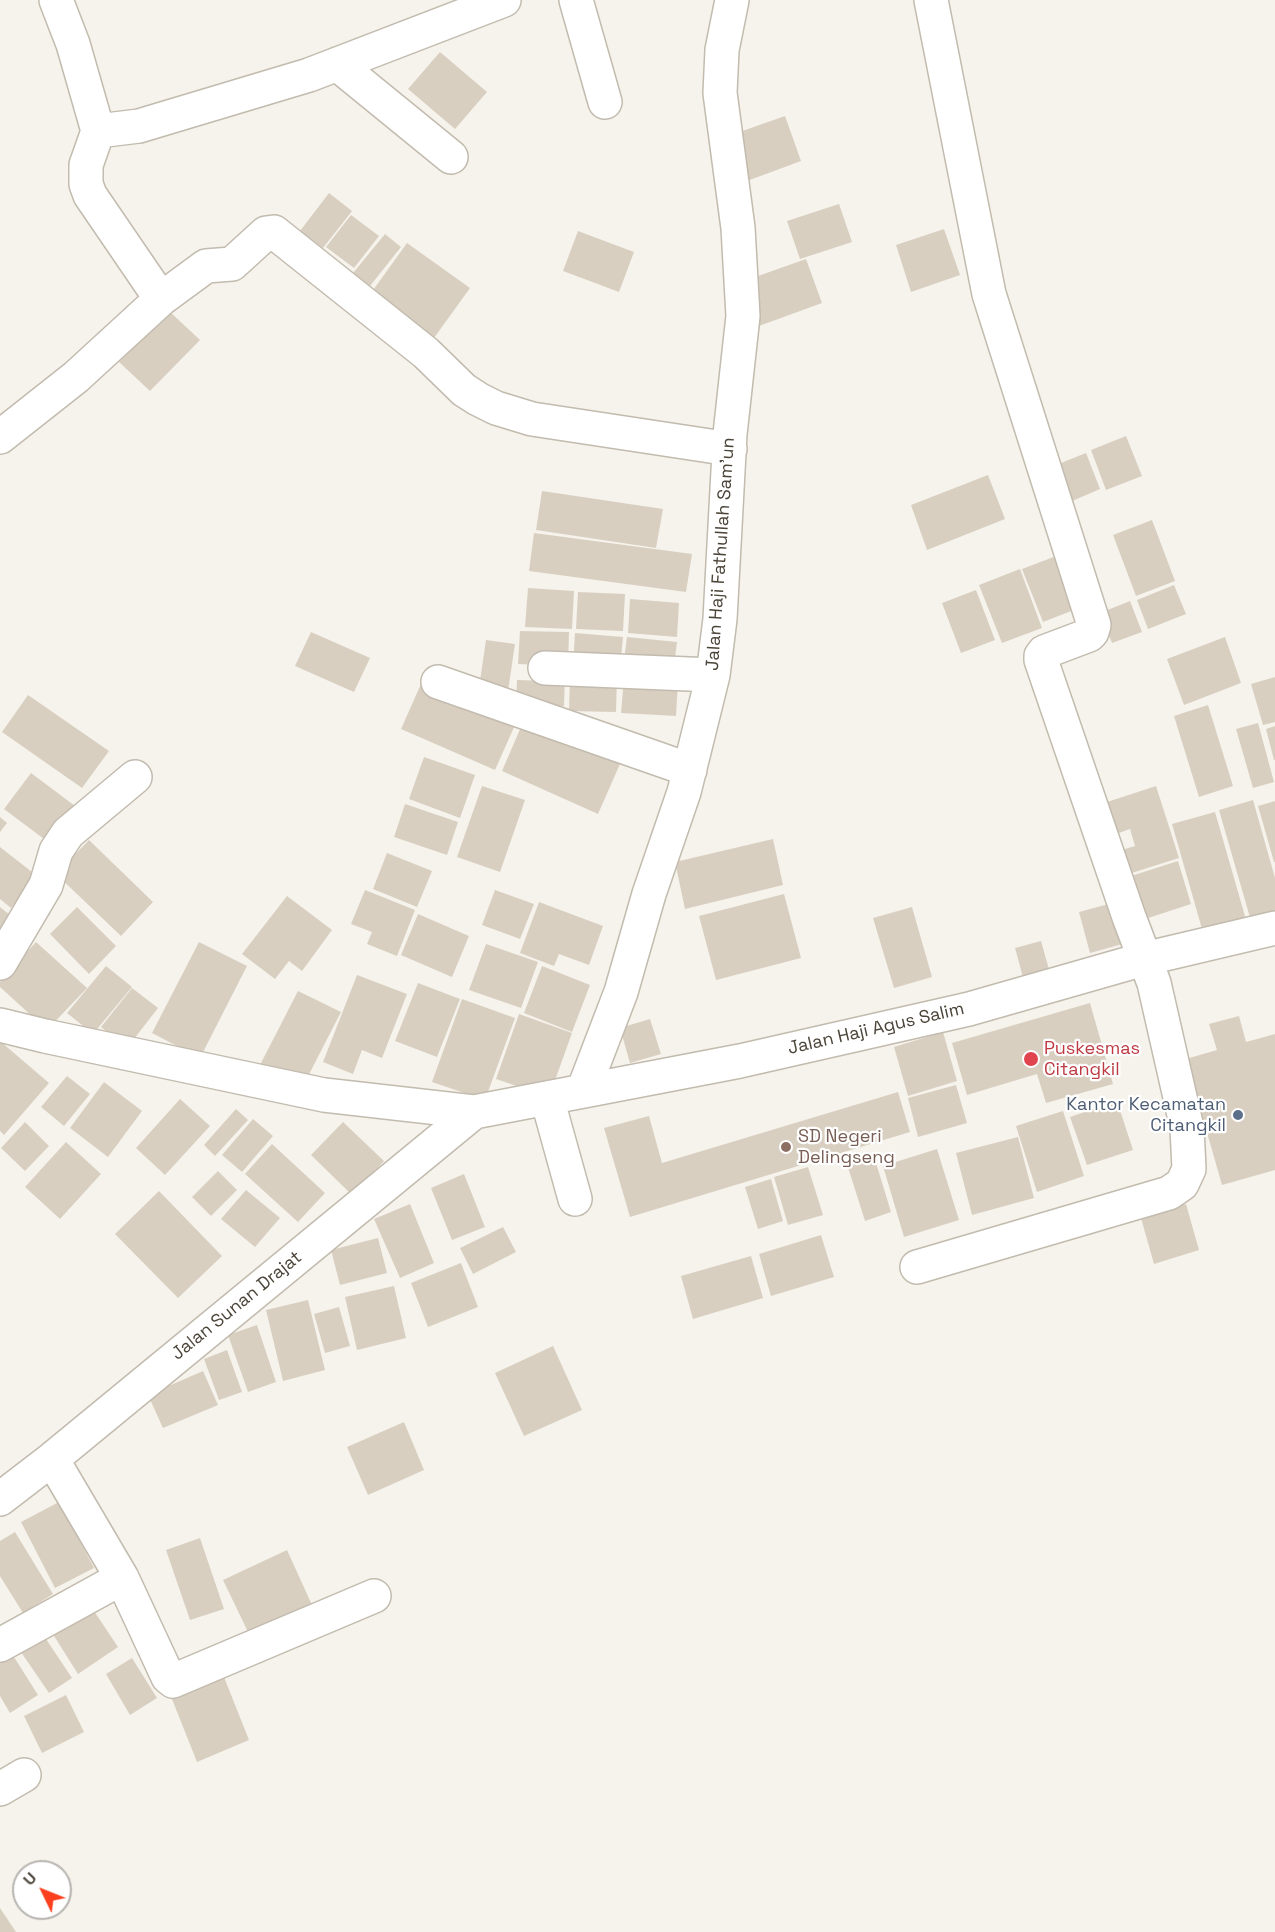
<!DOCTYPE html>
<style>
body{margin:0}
#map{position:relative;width:1275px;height:1932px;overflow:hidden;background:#f6f3ec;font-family:"Space Grotesk",sans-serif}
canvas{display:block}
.north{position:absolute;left:12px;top:1860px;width:60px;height:60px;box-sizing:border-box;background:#fff;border:2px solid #b7b4b0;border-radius:50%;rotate:313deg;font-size:16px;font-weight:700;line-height:24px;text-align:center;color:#4b4439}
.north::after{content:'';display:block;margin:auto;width:21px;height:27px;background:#fc3f1d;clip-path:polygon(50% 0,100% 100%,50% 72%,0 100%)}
</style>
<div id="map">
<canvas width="1275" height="1932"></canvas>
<div class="north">U</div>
</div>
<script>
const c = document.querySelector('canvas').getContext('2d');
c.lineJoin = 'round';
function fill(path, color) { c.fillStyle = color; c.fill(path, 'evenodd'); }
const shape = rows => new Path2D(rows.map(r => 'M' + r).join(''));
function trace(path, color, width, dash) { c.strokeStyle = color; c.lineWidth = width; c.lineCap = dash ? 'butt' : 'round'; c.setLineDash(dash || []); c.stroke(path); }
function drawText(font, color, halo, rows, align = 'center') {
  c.font = font + ' "Space Grotesk",sans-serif'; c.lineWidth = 4.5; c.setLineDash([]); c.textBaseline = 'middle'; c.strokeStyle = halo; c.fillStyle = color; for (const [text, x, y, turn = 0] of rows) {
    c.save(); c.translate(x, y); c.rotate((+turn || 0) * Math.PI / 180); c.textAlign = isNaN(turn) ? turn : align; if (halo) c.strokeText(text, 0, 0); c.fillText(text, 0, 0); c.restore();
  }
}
fill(shape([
 [440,52,487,92,455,129,408,89],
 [785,116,801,161,747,181,731,135],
 [329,193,352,211,323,248,300,231],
 [839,204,852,242,800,259,787,221],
 [351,215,379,236,354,268,326,247],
 [944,229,960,275,911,292,896,245],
 [578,231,634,252,619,292,563,271],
 [385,234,401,247,370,286,353,273],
 [407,243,470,288,434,338,371,293],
 [806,259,822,303,759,326,744,281],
 [169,311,200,340,150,391,119,362],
 [1126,436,1142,476,1106,490,1091,450],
 [1086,453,1100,489,1070,502,1056,465],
 [988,475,1005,519,927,550,911,505],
 [542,491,663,509,656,548,536,530],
 [1152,520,1175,581,1136,596,1113,535],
 [534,533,692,554,686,592,529,571],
 [1059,555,1079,608,1043,622,1022,569],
 [1020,569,1042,628,1002,643,979,585],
 [1174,585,1186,614,1148,629,1137,600],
 [528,588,574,591,572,629,525,627],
 [976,590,995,640,961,653,942,603],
 [578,592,625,594,623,631,576,629],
 [630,599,679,603,677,637,628,633],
 [1130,601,1142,632,1112,643,1100,613],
 [520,631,569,632,568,666,518,664],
 [311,632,370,658,354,692,295,666],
 [575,633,623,637,620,669,573,666],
 [627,637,677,642,673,673,623,668],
 [1225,637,1241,683,1184,705,1167,659],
 [486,640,515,644,507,698,478,694],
 [565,675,564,706,516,705,517,680,550,681],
 [570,676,617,677,616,712,569,711],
 [1275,677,1275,722,1263,725,1251,684],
 [624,678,678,681,676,716,621,713],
 [421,684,515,725,495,770,401,729],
 [28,695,109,751,82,788,2,732],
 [1208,705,1233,786,1199,797,1174,716],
 [524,720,620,764,598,814,502,771],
 [1258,723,1274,782,1253,788,1236,729],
 [1275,726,1275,760,1274,760,1266,729],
 [424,757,475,775,460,818,409,799],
 [31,773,83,812,56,848,4,809],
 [482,786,525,800,500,872,457,857],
 [1156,786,1179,858,1119,877,1112,853,1135,846,1130,829,1105,838,1095,806],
 [1253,800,1275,878,1275,914,1251,921,1219,810],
 [1275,801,1275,862,1274,862,1258,806],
 [405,804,458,822,447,855,394,837],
 [1215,812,1247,923,1204,936,1172,824],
 [0,817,7,823,0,832],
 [773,839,783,885,685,909,675,862],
 [89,840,153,902,121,936,56,874],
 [0,847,37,876,11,908,0,899],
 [387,853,432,871,417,907,373,889],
 [1178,861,1191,904,1142,920,1128,877],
 [365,890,415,910,397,956,367,944,372,932,351,924],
 [495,890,534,904,520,939,482,925],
 [784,894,801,958,716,980,699,916],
 [287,896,332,930,302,971,289,961,275,979,242,954],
 [539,902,603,926,589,965,559,954,554,966,520,953],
 [1116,902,1126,943,1090,953,1079,912],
 [0,907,20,923,0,940],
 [77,907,116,946,89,974,50,934],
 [912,907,932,977,894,988,873,918],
 [418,914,469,936,452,977,401,955],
 [1041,941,1050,973,1024,981,1015,948],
 [36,942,87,988,47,1030,0,987,0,982],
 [199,942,247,966,200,1058,152,1033],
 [486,944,538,962,521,1008,469,990],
 [106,966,132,987,93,1034,67,1013],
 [542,966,590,985,572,1032,524,1013],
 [357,975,407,994,382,1058,362,1050,353,1074,323,1062],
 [418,983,460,999,437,1057,395,1041],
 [132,988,158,1008,127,1048,101,1027],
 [298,991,341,1012,303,1086,260,1065],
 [462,999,515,1018,485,1100,432,1082],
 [1090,1003,1113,1084,1046,1103,1037,1074,967,1095,952,1043],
 [519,1014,572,1033,549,1097,496,1079],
 [1239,1016,1246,1042,1275,1034,1275,1170,1222,1185,1186,1059,1217,1050,1209,1024],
 [650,1019,661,1054,630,1063,620,1028],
 [943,1032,957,1081,908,1096,894,1047],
 [0,1041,49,1083,4,1135,0,1131],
 [67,1076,90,1094,64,1126,41,1107],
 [104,1082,142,1111,108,1157,70,1128],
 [956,1085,967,1123,918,1137,908,1098],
 [898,1092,910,1132,630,1217,604,1128,649,1116,662,1163],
 [180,1099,210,1126,165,1175,136,1148],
 [1117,1101,1133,1150,1087,1165,1070,1117],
 [236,1109,248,1120,215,1156,204,1145],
 [1063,1111,1084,1176,1037,1192,1016,1126],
 [253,1119,273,1136,242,1172,222,1155],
 [25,1122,49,1146,25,1171,1,1148],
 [343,1122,384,1161,352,1195,311,1155],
 [1018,1137,1034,1198,972,1215,956,1153],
 [66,1142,101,1174,60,1219,25,1187],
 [272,1144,325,1193,298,1222,245,1174],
 [937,1149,959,1220,904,1237,883,1166],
 [873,1153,891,1212,865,1221,846,1161],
 [808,1167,823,1215,788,1225,774,1177],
 [218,1171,237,1190,211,1216,192,1197],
 [464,1174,485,1227,452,1240,431,1188],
 [771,1179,783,1221,758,1229,745,1187],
 [246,1190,280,1218,255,1247,221,1219],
 [159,1191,222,1256,178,1298,115,1234],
 [410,1204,434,1263,400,1278,374,1219],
 [1186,1204,1199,1250,1154,1264,1141,1218],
 [503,1227,516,1252,473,1274,460,1248],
 [821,1235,834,1277,771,1296,759,1254],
 [378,1238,387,1273,340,1285,331,1250],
 [751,1256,763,1298,693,1319,681,1276],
 [461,1263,478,1307,428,1327,411,1283],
 [394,1286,406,1338,357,1350,345,1297],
 [308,1300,325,1370,283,1381,266,1310],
 [339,1307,350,1346,325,1353,314,1314],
 [257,1325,276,1382,248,1392,228,1335],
 [553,1346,582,1410,524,1436,495,1373],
 [227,1350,242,1392,219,1400,204,1359],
 [203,1371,218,1405,163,1428,148,1395],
 [404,1422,424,1470,368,1495,347,1447],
 [59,1502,94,1568,55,1588,21,1522],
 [15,1532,53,1594,23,1613,0,1576,0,1541],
 [200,1538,224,1609,190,1620,166,1550],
 [287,1550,312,1605,249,1634,223,1580],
 [88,1602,118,1647,78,1674,49,1628],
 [44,1636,72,1678,49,1693,21,1652],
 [9,1649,38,1695,10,1713,0,1696,0,1655],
 [132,1658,157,1698,130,1715,106,1674],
 [220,1667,249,1740,197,1762,168,1689],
 [66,1695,84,1732,42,1753,24,1716],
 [0,1908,16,1932,0,1932]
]), '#d8cfc1');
const minor = shape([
 [56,0,73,44,98,131,139,126,309,75,504,0],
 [576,0,605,102],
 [337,64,451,157],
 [161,299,206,266,232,264,266,233,274,232,426,353,464,390,478,399,496,408,532,419,730,449],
 [0,437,76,377,161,299,90,195,86,184,86,165,98,131],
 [545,668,713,675],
 [438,682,690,770],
 [0,963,46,885,56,851,68,833,135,777],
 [0,1025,45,1036,324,1095,474,1112,740,1061,969,1009,1144,959,1275,928],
 [583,1091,621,992,649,894,684,792,713,675,720,619,730,434,743,316,738,228,720,93,722,50,732,0],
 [547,1098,575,1199],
 [917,1267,1169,1193,1182,1184,1189,1169,1187,1128,1154,983,1129,917,1041,660,1041,656,1044,652,1089,635,1092,632,1094,625,989,294,931,0],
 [0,1499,52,1459,474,1112],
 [122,1578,168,1677,173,1681,374,1596],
 [0,1645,122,1578,52,1459],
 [0,1789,24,1775]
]);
trace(minor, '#c2bbae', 36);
trace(minor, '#fff', 33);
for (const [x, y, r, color] of [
 [1031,1059,8,"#e0444e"],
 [1238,1115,6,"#5c6f8a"],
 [786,1147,6,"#8d6e63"]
]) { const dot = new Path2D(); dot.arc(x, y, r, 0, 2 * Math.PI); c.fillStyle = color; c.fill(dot); trace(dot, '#fff', 2); }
drawText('18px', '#4b4439', '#fff', [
 ["Jalan Haji Fathullah Sam'un",721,554,-86],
 ["Jalan Haji Agus Salim",876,1029,-13],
 ["Jalan Sunan Drajat",237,1306,-39]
]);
drawText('18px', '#be3a42', '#fff', [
 ["Puskesmas",1044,1049],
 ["Citangkil",1044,1070]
], 'left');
drawText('18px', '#4e5e75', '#fff', [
 ["Kantor Kecamatan",1226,1105],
 ["Citangkil",1226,1126]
], 'right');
drawText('18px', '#785e54', '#fff', [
 ["SD Negeri",798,1137],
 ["Delingseng",798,1158]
], 'left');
</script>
